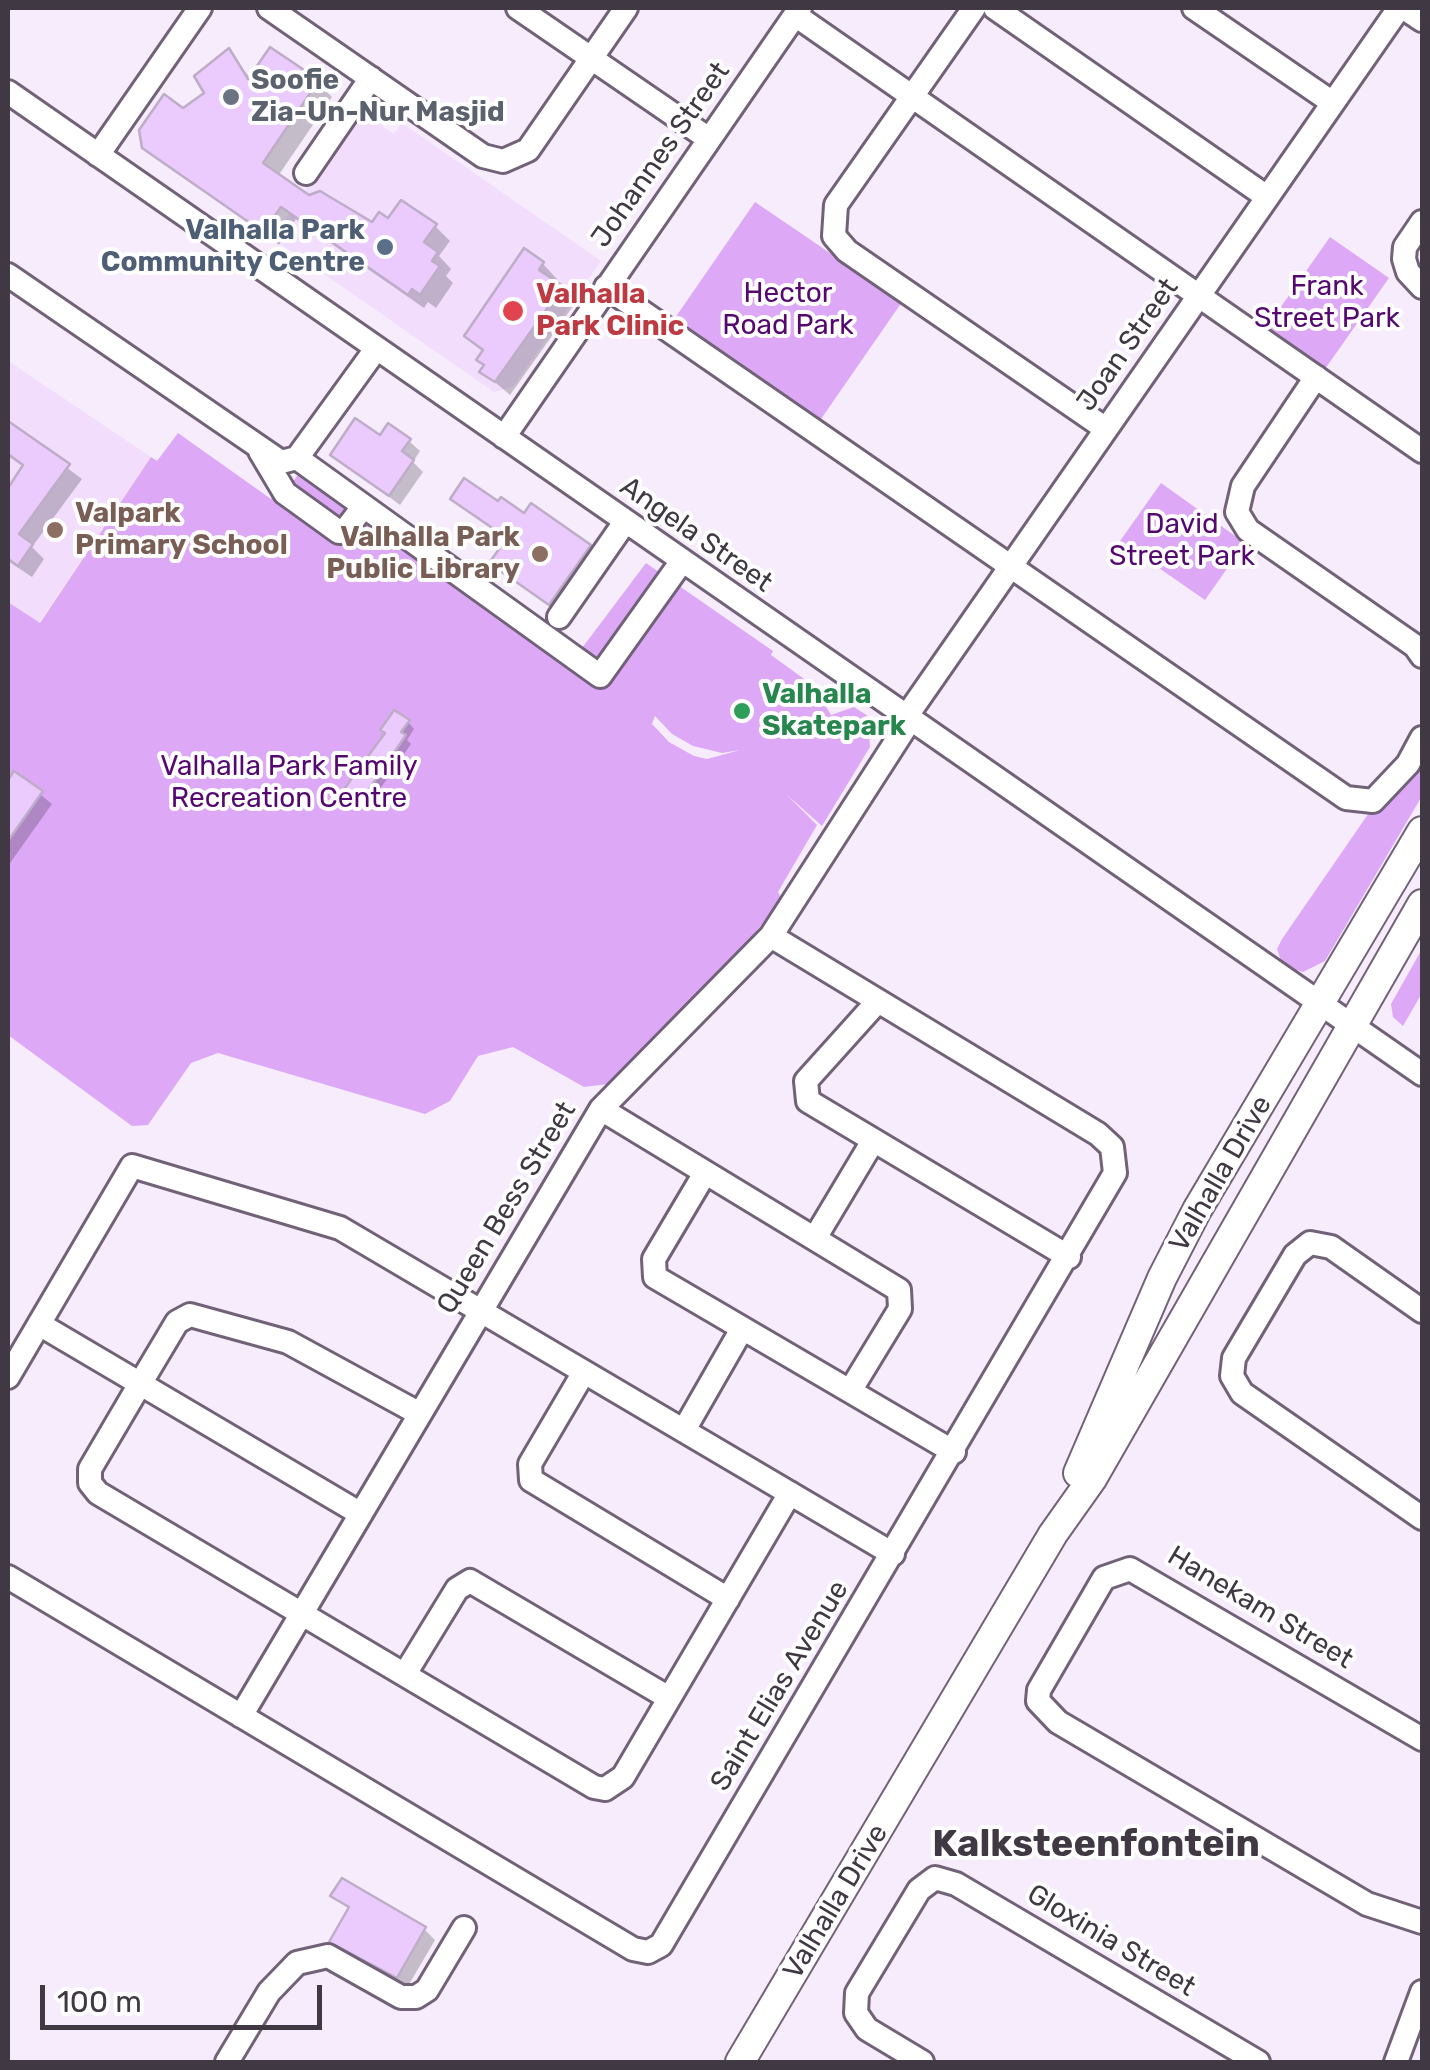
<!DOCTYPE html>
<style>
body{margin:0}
#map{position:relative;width:1430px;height:2070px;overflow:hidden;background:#f6ecfc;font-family:Rubik,sans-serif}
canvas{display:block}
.frame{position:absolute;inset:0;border:10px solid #403943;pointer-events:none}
.scale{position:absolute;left:40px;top:1985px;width:282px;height:45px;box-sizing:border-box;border:5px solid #403943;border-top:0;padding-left:12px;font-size:30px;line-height:35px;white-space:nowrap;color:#403943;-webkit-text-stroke:8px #fefefe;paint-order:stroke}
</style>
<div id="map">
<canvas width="1430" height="2070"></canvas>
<div class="frame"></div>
<div class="scale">100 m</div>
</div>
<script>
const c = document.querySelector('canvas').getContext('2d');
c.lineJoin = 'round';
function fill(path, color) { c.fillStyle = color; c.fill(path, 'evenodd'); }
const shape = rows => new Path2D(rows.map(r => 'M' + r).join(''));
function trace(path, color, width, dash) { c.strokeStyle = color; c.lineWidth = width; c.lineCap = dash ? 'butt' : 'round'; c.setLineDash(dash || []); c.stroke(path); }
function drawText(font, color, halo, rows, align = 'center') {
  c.font = font + ' Rubik,sans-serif'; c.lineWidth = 8; c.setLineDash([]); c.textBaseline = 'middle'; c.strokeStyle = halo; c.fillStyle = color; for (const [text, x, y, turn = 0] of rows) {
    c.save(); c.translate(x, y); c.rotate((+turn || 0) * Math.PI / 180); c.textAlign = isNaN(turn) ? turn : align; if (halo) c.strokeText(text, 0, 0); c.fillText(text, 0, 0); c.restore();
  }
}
fill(shape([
 [369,99,389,114,382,126,394,134,402,123,601,261,513,387,494,392,272,238],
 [8,361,151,457,39,623,8,602]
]), '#f2ddfd');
fill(shape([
 [755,202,902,302,821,419,675,318],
 [1330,237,1389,278,1325,369,1266,328],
 [178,433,271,499,276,492,283,496,299,473,306,478,318,461,582,648,646,563,773,651,771,655,814,686,831,715,854,707,868,716,870,747,822,826,786,794,817,825,778,892,782,900,734,958,608,1084,584,1087,513,1047,478,1056,450,1101,425,1114,218,1053,191,1063,148,1125,132,1126,8,1035,8,602,40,623,151,457,157,461],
 [655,716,672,734,693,746,722,753,740,750,707,759,694,756,669,742,652,724],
 [1161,483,1245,543,1205,600,1120,541],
 [1422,750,1422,796,1325,961,1303,972,1283,966,1277,949,1282,939,1373,807],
 [1422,949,1422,993,1403,1026,1393,1017,1391,1004]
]), '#dda9f7');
fill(shape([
 [229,51,251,79,317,82,332,97,278,176,309,198,373,225,389,222,435,226,450,241,439,256,451,269,446,276,453,283,436,308,428,302,424,308,296,219,279,245,144,147,208,93],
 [525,252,543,264,557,279,554,283,576,302,510,395,482,371,484,353,467,336],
 [8,424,82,479,32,547,44,559,32,577,8,561,8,492,24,467,8,456],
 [381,439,409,441,420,451,413,462,423,472,400,505,333,455],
 [453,498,499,505,589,547,602,560,563,616,493,562,508,540],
 [408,722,414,729,407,740,411,744,367,808,352,798,388,734],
 [15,774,52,804,8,866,8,785],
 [334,1896,424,1929,435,1940,408,1986,343,1952,332,1941,350,1910]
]), '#0003');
const building = shape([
 [270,47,319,80,263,163,309,195,320,191,372,222,379,212,388,218,401,200,437,224,424,242,438,252,432,261,440,266,420,295,412,289,408,295,281,207,263,232,142,148,139,130,164,94,183,108,204,93,194,76,229,48,248,79,270,47],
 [524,248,544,262,539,270,563,286,495,382,479,372,484,365,476,360,483,350,464,336,524,248],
 [355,418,380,435,388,423,411,439,402,451,414,460,389,496,330,455,355,418],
 [8,421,70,464,19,534,33,544,18,566,8,559,8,488,23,465,8,454,8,421],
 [464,478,498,501,501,497,524,513,531,503,591,545,549,605,489,563,507,538,450,499,464,478],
 [394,710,410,720,401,732,406,735,359,804,342,792,385,733,380,730,394,710],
 [14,771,43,791,8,841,8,780,14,771],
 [342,1878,426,1927,397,1978,329,1942,349,1907,330,1896,342,1878]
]);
fill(building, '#ebcafd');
trace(building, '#bdadc6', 2.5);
const minor = shape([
 [269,8,483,156,503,161,528,150,626,8],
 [518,8,709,139],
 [974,8,836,205,834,236,847,251,1106,429],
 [995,8,1267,197],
 [1194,8,1333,103],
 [1404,8,1422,20],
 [795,15,1422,451],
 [8,92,1422,1074],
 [98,155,200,8],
 [306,173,371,78],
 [1422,222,1405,247,1404,259,1408,272,1422,287],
 [8,275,281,462,297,458,376,349],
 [606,287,1346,798,1373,801,1408,764,1422,738],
 [1316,377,1243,486,1237,512,1248,530,1415,646,1422,656],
 [504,437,800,8],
 [260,451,285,493,339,532,344,532,363,507],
 [297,458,600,676,682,561],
 [559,617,625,522],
 [906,717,1399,8],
 [878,1001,806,1081,808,1101,1069,1257],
 [601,1109,899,1290,900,1309,850,1391],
 [705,1173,654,1259,655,1277,954,1452],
 [815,1238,873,1141],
 [1422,1311,1331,1247,1310,1243,1295,1255,1234,1358,1232,1376,1242,1393,1422,1518],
 [39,1324,361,1514],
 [584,1372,530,1464,531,1480,728,1599],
 [8,1377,132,1166,340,1228,893,1554],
 [420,1414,288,1342,190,1315,177,1322,140,1384,90,1469,90,1483,98,1493,594,1787,605,1789,623,1777,790,1493],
 [684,1430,742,1329],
 [8,1577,633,1949,648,1952,661,1945,1115,1173,1112,1147,1098,1134,771,936],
 [405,1674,457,1589,470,1581,669,1698],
 [241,1716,601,1109,771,936,910,720],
 [1422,1739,1130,1569,1104,1578,1039,1690,1038,1701,1058,1722,1367,1904,1422,1922],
 [227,2062,269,1992,297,1963,328,1956,401,1997,416,1997,427,1990,464,1928],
 [922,2062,867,2029,856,2013,857,1993,919,1890,935,1878,956,1884,1258,2062],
 [1396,2062,1422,1992]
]);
const major = shape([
 [1078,1473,1162,1278,1197,1210,1422,831],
 [740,2062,1053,1534,1092,1479,1422,904]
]);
trace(minor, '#716278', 28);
trace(major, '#716278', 32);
trace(minor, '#fff', 22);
trace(major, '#fff', 28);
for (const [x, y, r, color] of [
 [231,97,10,"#6b7280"],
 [385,247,10,"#5c6f8a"],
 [513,311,12,"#e0444e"],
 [55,530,10,"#8d6e63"],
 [540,554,10,"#8d6e63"],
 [742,711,10,"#2e9e5b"]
]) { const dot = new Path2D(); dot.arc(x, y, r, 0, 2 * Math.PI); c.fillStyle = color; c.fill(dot); trace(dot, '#fefefe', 4); }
drawText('bold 28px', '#5b616d', '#fefefe', [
 ["Soofie",251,81],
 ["Zia-Un-Nur Masjid",251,113]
], 'left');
drawText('28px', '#403943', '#fefefe', [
 ["Johannes Street",661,155,-55],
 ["Joan Street",1128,345,-55],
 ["Angela Street",696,535,35],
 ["Valhalla Drive",1221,1174,-60],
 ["Queen Bess Street",507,1208,-59],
 ["Hanekam Street",1260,1608,31],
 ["Saint Elias Avenue",780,1686,-59],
 ["Valhalla Drive",836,1902,-59],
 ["Gloxinia Street",1111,1941,31]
]);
drawText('bold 28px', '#4e5e75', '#fefefe', [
 ["Valhalla Park",365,231],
 ["Community Centre",365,263]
], 'right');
drawText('28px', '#540870', '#fefefe', [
 ["Frank",1327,287],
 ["Street Park",1327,319],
 ["Hector",788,294],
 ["Road Park",788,326],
 ["David",1182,525],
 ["Street Park",1182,557],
 ["Valhalla Park Family",289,767],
 ["Recreation Centre",289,799]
]);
drawText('bold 28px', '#be3a42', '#fefefe', [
 ["Valhalla",536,295],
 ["Park Clinic",536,327]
], 'left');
drawText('bold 28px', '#785e54', '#fefefe', [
 ["Valpark",75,514],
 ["Primary School",75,546],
 ["Valhalla Park",520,538,"right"],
 ["Public Library",520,570,"right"]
], 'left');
drawText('bold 28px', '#27864d', '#fefefe', [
 ["Valhalla",762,695],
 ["Skatepark",762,727]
], 'left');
drawText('bold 38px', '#403943', '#fefefe', [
 ["Kalksteenfontein",1096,1845]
]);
</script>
